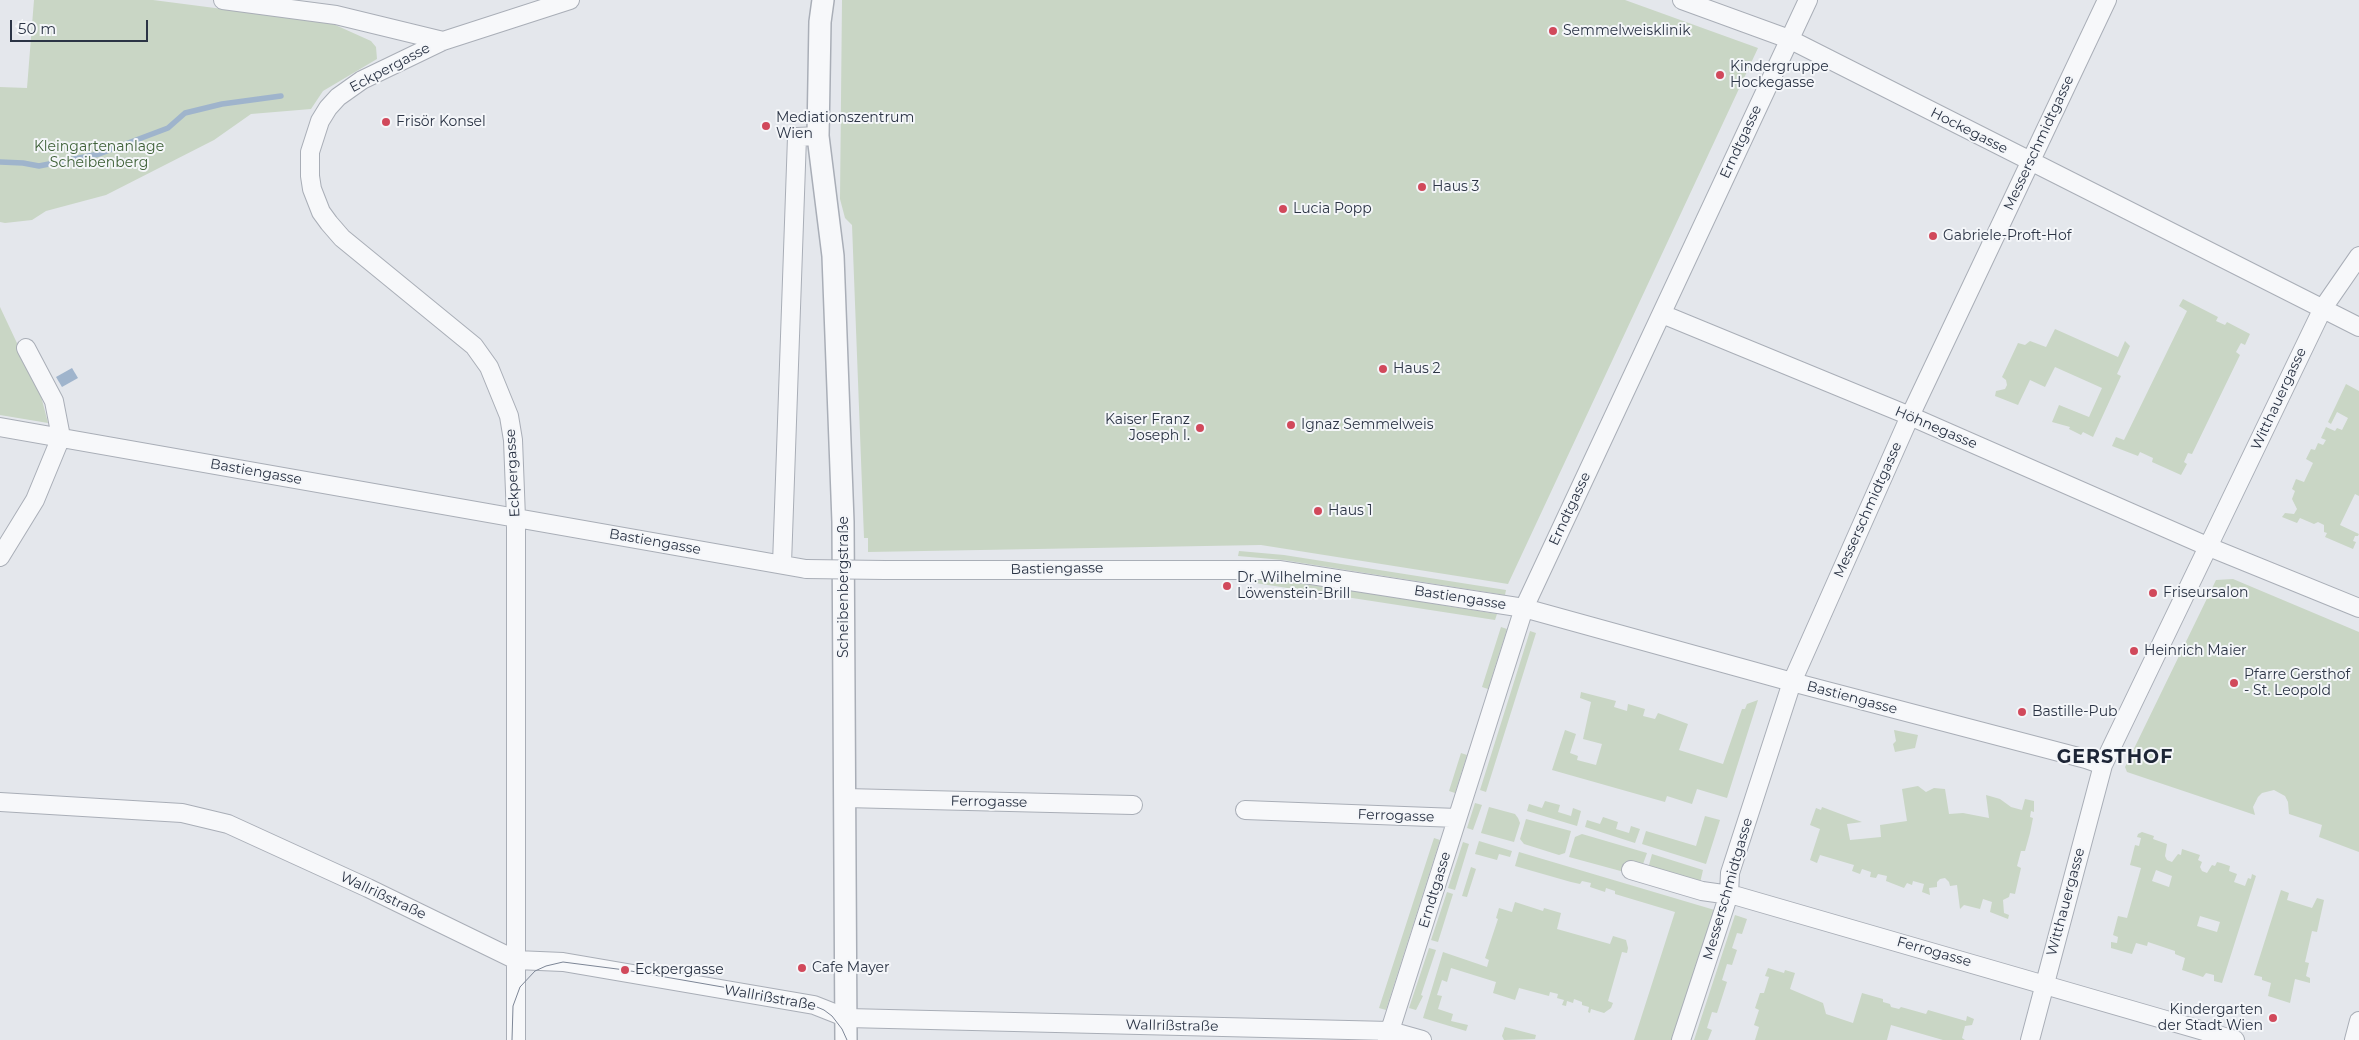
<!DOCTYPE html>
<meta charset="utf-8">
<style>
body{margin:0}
#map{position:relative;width:2359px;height:1040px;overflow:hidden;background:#e4e7ec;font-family:Montserrat,sans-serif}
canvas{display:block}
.scale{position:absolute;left:10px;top:20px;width:138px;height:22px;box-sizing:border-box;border:2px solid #2b3445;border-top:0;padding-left:6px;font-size:15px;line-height:18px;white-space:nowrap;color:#2b3445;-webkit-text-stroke:4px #f4f6f9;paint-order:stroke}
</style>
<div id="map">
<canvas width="2359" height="1040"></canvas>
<div class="scale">50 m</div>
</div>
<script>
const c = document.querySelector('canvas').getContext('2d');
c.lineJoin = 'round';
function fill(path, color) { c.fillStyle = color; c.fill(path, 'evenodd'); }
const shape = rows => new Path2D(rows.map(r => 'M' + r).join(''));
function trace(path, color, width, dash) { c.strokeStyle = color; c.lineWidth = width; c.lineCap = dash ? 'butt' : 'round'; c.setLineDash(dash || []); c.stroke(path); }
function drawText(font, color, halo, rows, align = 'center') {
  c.font = font + ' Montserrat,sans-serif'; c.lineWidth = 4; c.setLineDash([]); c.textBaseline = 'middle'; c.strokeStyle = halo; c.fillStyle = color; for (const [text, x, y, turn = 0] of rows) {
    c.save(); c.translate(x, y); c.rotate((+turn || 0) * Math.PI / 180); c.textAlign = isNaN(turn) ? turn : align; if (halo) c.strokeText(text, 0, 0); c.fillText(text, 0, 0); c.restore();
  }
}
fill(shape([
 [34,0,153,0,331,23,371,41,376,47,377,59,323,91,311,109,251,114,214,140,106,195,46,211,32,220,5,223,0,222,0,87,27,88],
 [842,0,1625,0,1758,48,1508,584,1261,545,868,552,868,538,864,538,852,225,845,218,840,199],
 [2183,299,2218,317,2216,321,2225,325,2227,322,2250,334,2245,345,2241,343,2236,352,2240,355,2192,454,2188,453,2184,462,2187,464,2181,475,2152,462,2153,458,2140,452,2138,456,2112,446,2116,437,2124,440,2187,311,2179,306],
 [0,307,40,392,48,423,0,415],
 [2055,329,2118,357,2125,341,2130,346,2117,374,2121,376,2093,437,2083,432,2081,435,2069,429,2070,427,2052,422,2059,405,2089,417,2102,388,2055,367,2045,387,2030,380,2018,405,1995,396,1996,391,2005,389,2007,385,2006,380,2002,377,2018,343,2025,345,2030,341,2046,347],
 [2346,384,2359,391,2359,496,2355,494,2340,525,2359,534,2358,536,2355,536,2353,541,2356,542,2353,549,2325,537,2327,533,2324,532,2324,525,2318,522,2314,524,2300,518,2297,523,2282,517,2285,513,2294,514,2297,509,2292,499,2295,491,2292,489,2296,479,2304,482,2313,463,2306,459,2311,449,2315,450,2318,443,2323,445,2326,440,2321,438,2326,427,2335,431,2337,428,2342,430,2348,418,2337,412,2331,424,2328,422],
 [1239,551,1284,555,1506,590,1505,595,1283,560,1238,556],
 [1256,577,1386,596,1497,614,1495,620,1255,583],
 [2233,579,2359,632,2359,852,2319,837,2322,825,2289,814,2288,802,2285,796,2274,790,2262,793,2258,797,2253,807,2255,815,2127,772,2125,767,2216,580],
 [1501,627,1507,629,1488,689,1482,687],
 [1530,631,1536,633,1486,792,1480,790],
 [1581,692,1616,701,1614,707,1627,711,1628,704,1645,709,1643,716,1655,719,1658,713,1688,724,1679,750,1723,764,1742,709,1745,709,1747,704,1758,700,1727,798,1697,789,1692,804,1667,796,1665,802,1552,770,1565,730,1576,734,1570,753,1578,756,1577,760,1596,765,1602,744,1583,739,1591,702,1580,698],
 [1894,730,1918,735,1915,748,1895,752,1893,744,1896,741],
 [1461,753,1467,755,1455,793,1449,791],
 [1918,786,1926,792,1934,788,1945,789,1949,814,1963,813,1989,818,1986,795,2000,799,2011,807,2022,810,2025,799,2034,801,2034,812,2031,811,2030,817,2033,818,2030,833,2025,851,2021,851,2017,866,2021,868,2015,894,2010,893,2009,897,2003,900,2004,913,2009,915,2008,919,1990,912,1992,902,1983,899,1980,909,1964,905,1960,909,1957,885,1950,886,1949,882,1945,878,1940,879,1937,882,1937,887,1929,888,1930,895,1922,892,1924,884,1913,881,1912,885,1907,883,1904,888,1886,881,1887,876,1878,874,1876,878,1870,877,1871,872,1862,869,1860,874,1852,871,1854,865,1820,855,1817,863,1810,860,1820,829,1810,825,1816,808,1821,810,1822,807,1862,822,1847,824,1850,840,1881,837,1880,825,1907,821,1902,789],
 [1545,801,1560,805,1558,812,1571,816,1573,808,1581,811,1577,826,1527,811,1529,804,1542,808],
 [1475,803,1482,805,1473,830,1467,828],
 [1489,807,1515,814,1518,818,1520,823,1514,842,1481,833],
 [1705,816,1720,820,1706,864,1642,844,1646,831,1696,846],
 [1603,817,1618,822,1616,829,1629,833,1631,826,1640,829,1635,843,1585,827,1587,820,1600,824],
 [1526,819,1571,831,1565,853,1559,855,1524,844,1520,839],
 [2142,832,2154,836,2153,839,2167,844,2165,856,2167,860,2172,862,2178,854,2181,855,2182,849,2200,855,2198,860,2202,862,2200,867,2202,871,2207,873,2212,865,2215,866,2217,862,2221,863,2230,866,2229,871,2237,874,2234,882,2245,886,2248,878,2251,879,2252,874,2256,876,2222,983,2214,981,2214,975,2206,973,2203,977,2182,970,2185,958,2175,954,2175,951,2148,942,2147,946,2136,943,2132,954,2111,948,2111,942,2117,943,2118,937,2113,935,2118,916,2127,918,2141,868,2130,865,2135,845,2139,846,2141,838,2137,837,2138,834],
 [2156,870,2172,876,2169,887,2152,881],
 [2200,916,2220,922,2217,932,2197,926],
 [1582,834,1647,853,1643,864,1631,861,1628,873,1569,857,1575,837],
 [1434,838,1440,840,1386,1010,1379,1008],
 [1479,841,1512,851,1510,857,1499,854,1497,860,1475,854],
 [1463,842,1469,844,1455,890,1448,888],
 [1519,852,1718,911,1674,1040,1634,1040,1675,912,1615,894,1615,891,1606,888,1605,892,1590,887,1591,883,1582,881,1580,884,1571,882,1515,866],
 [1652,854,1703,870,1700,883,1651,869,1649,865],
 [1471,867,1476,869,1467,897,1462,896],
 [2281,890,2289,893,2287,900,2312,908,2317,898,2324,900,2317,932,2312,931,2305,962,2309,963,2306,976,2310,978,2310,983,2295,979,2290,1003,2268,996,2271,983,2262,980,2262,977,2254,975],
 [1447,892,1453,894,1438,942,1431,940],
 [1515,902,1543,911,1544,908,1561,913,1557,929,1610,944,1613,936,1626,940,1628,948,1627,953,1622,952,1608,1001,1613,1003,1611,1008,1604,1013,1591,1009,1590,1013,1588,1012,1589,1007,1582,1005,1582,1002,1574,999,1573,1003,1567,1001,1566,1006,1562,1005,1564,1000,1557,998,1558,994,1550,992,1549,996,1519,988,1515,1000,1493,993,1496,982,1451,968,1447,982,1442,980,1437,995,1442,996,1438,1009,1453,1014,1451,1021,1468,1025,1466,1031,1423,1018,1443,952,1487,967,1489,960,1485,958,1498,919,1496,918,1499,908,1512,912],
 [1735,915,1747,919,1742,934,1737,933,1732,948,1737,950,1732,965,1727,964,1722,980,1727,982,1717,1013,1712,1012,1707,1028,1712,1030,1708,1040,1694,1040],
 [1429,948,1436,950,1421,995,1423,996,1416,1010,1409,1008],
 [1768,968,1784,973,1785,970,1795,973,1790,989,1823,1003,1826,1014,1853,1023,1862,993,1883,999,1883,1002,1890,1004,1891,1007,1899,1009,1901,1007,1926,1014,1928,1010,1966,1021,1967,1016,1974,1019,1972,1025,1965,1026,1962,1038,1965,1040,1943,1040,1891,1025,1887,1040,1755,1040,1759,1027,1754,1025,1759,1010,1755,1008,1760,993,1764,993,1769,977,1765,976],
 [1505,1027,1536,1035,1535,1039,1504,1040,1502,1036]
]), '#c9d6c5');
fill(shape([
 [72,368,78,378,62,387,56,377]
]), '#9fb4cc');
trace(shape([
 [0,162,23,163,39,166,99,154,168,128,185,113,222,104,281,96]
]), '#9fb4cc', 5.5);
const minor = shape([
 [223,0,336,15,443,41],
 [1682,0,1789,39,2359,327],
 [1662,314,1910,416,2209,547,2359,608],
 [0,427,806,569],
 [0,557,35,500,61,437,54,401,26,348],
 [782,564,797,137,818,136],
 [885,570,1279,570,1524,608,1792,682,2086,759,2103,765],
 [845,798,1133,805],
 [0,802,182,813,228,824,368,888,516,960,563,962,814,1005,847,1018,1390,1031,1422,1040],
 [1245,810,1457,818],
 [1631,870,1702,891,1737,896,2235,1040],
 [516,1040,516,518,513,440,509,416,489,367,474,346,342,238,329,223,321,212,312,189,310,176,310,152,320,121,328,108,338,97,362,80,443,41,570,0],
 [1387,1040,1524,608,1808,0],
 [1681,1040,1729,894,1730,873,1792,682,1910,416,2107,0],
 [2030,1040,2103,765,2323,308,2359,256],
 [2354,1040,2359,1021]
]);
const tertiary = shape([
 [823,0,820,22,818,136,833,256,843,522,846,1040]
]);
trace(minor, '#a9aeb7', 20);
trace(tertiary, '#a9aeb7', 24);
trace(minor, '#f7f8fa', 18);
trace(tertiary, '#f7f8fa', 21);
trace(shape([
 [512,1040,513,1006,520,987,535,971,546,966,563,962,625,970,803,1001,824,1010,832,1016,842,1029,847,1040]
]), '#7d8696', 1);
const minorBridge = shape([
 [806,569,885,570]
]);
trace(minorBridge, '#a9aeb7', 20, []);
trace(minorBridge, '#f7f8fa', 18);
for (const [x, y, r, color] of [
 [1553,31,5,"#d1495b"],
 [1720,75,5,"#d1495b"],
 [386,122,5,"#d1495b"],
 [766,126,5,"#d1495b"],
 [1422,187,5,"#d1495b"],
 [1283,209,5,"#d1495b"],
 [1933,236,5,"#d1495b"],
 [1383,369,5,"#d1495b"],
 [1291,425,5,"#d1495b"],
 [1200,428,5,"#d1495b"],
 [1318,511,5,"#d1495b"],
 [1227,586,5,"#d1495b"],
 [2153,593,5,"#d1495b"],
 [2134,651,5,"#d1495b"],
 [2234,683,5,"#d1495b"],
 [2022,712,5,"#d1495b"],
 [802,968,5,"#d1495b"],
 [625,970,5,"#d1495b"],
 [2273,1018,5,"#d1495b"]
]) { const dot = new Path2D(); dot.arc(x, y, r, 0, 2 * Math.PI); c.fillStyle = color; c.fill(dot); trace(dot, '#f4f6f9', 2); }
drawText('14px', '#2b3445', '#f4f6f9', [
 ["Semmelweisklinik",1563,31],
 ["Kindergruppe",1730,67],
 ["Hockegasse",1730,83],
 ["Mediationszentrum",776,118],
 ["Wien",776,134],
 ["Frisör Konsel",396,122],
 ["Haus 3",1432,187],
 ["Lucia Popp",1293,209],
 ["Gabriele-Proft-Hof",1943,236],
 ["Haus 2",1393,369],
 ["Kaiser Franz",1190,420,"right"],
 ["Joseph I.",1190,436,"right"],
 ["Ignaz Semmelweis",1301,425],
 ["Haus 1",1328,511],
 ["Dr. Wilhelmine",1237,578],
 ["Löwenstein-Brill",1237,594],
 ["Friseursalon",2163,593],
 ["Heinrich Maier",2144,651],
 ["Pfarre Gersthof",2244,675],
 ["- St. Leopold",2244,691],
 ["Bastille-Pub",2032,712],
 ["Cafe Mayer",812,968],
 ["Eckpergasse",635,970],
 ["Kindergarten",2263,1010,"right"],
 ["der Stadt Wien",2263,1026,"right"]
], 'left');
drawText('14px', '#2b3445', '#f4f6f9', [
 ["Eckpergasse",390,68,-28],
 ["Hockegasse",1969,131,27],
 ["Erndtgasse",1741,142,-65],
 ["Messerschmidtgasse",2039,143,-65],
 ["Witthauergasse",2279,399,-65],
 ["Höhnegasse",1936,428,23],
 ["Bastiengasse",256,472,10],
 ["Eckpergasse",513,473,-93],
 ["Erndtgasse",1570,509,-65],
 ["Messerschmidtgasse",1868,510,-66],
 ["Bastiengasse",655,542,10],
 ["Bastiengasse",1057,569,-1],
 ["Scheibenbergstraße",844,587,-90],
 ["Bastiengasse",1460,598,9],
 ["Bastiengasse",1852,698,15],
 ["Ferrogasse",989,802,1],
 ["Ferrogasse",1396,816,2],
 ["Messerschmidtgasse",1728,889,-74],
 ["Erndtgasse",1435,890,-73],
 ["Wallrißstraße",383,896,25],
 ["Witthauergasse",2066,902,-75],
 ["Ferrogasse",1934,952,16],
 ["Wallrißstraße",770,998,10],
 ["Wallrißstraße",1172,1026,1]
]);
drawText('14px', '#3f6138', '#f4f6f9', [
 ["Kleingartenanlage",99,147],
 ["Scheibenberg",99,163]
]);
c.letterSpacing = '1px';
drawText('bold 19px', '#1d2536', '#f4f6f9', [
 ["GERSTHOF",2115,757]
]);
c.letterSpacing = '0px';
</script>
